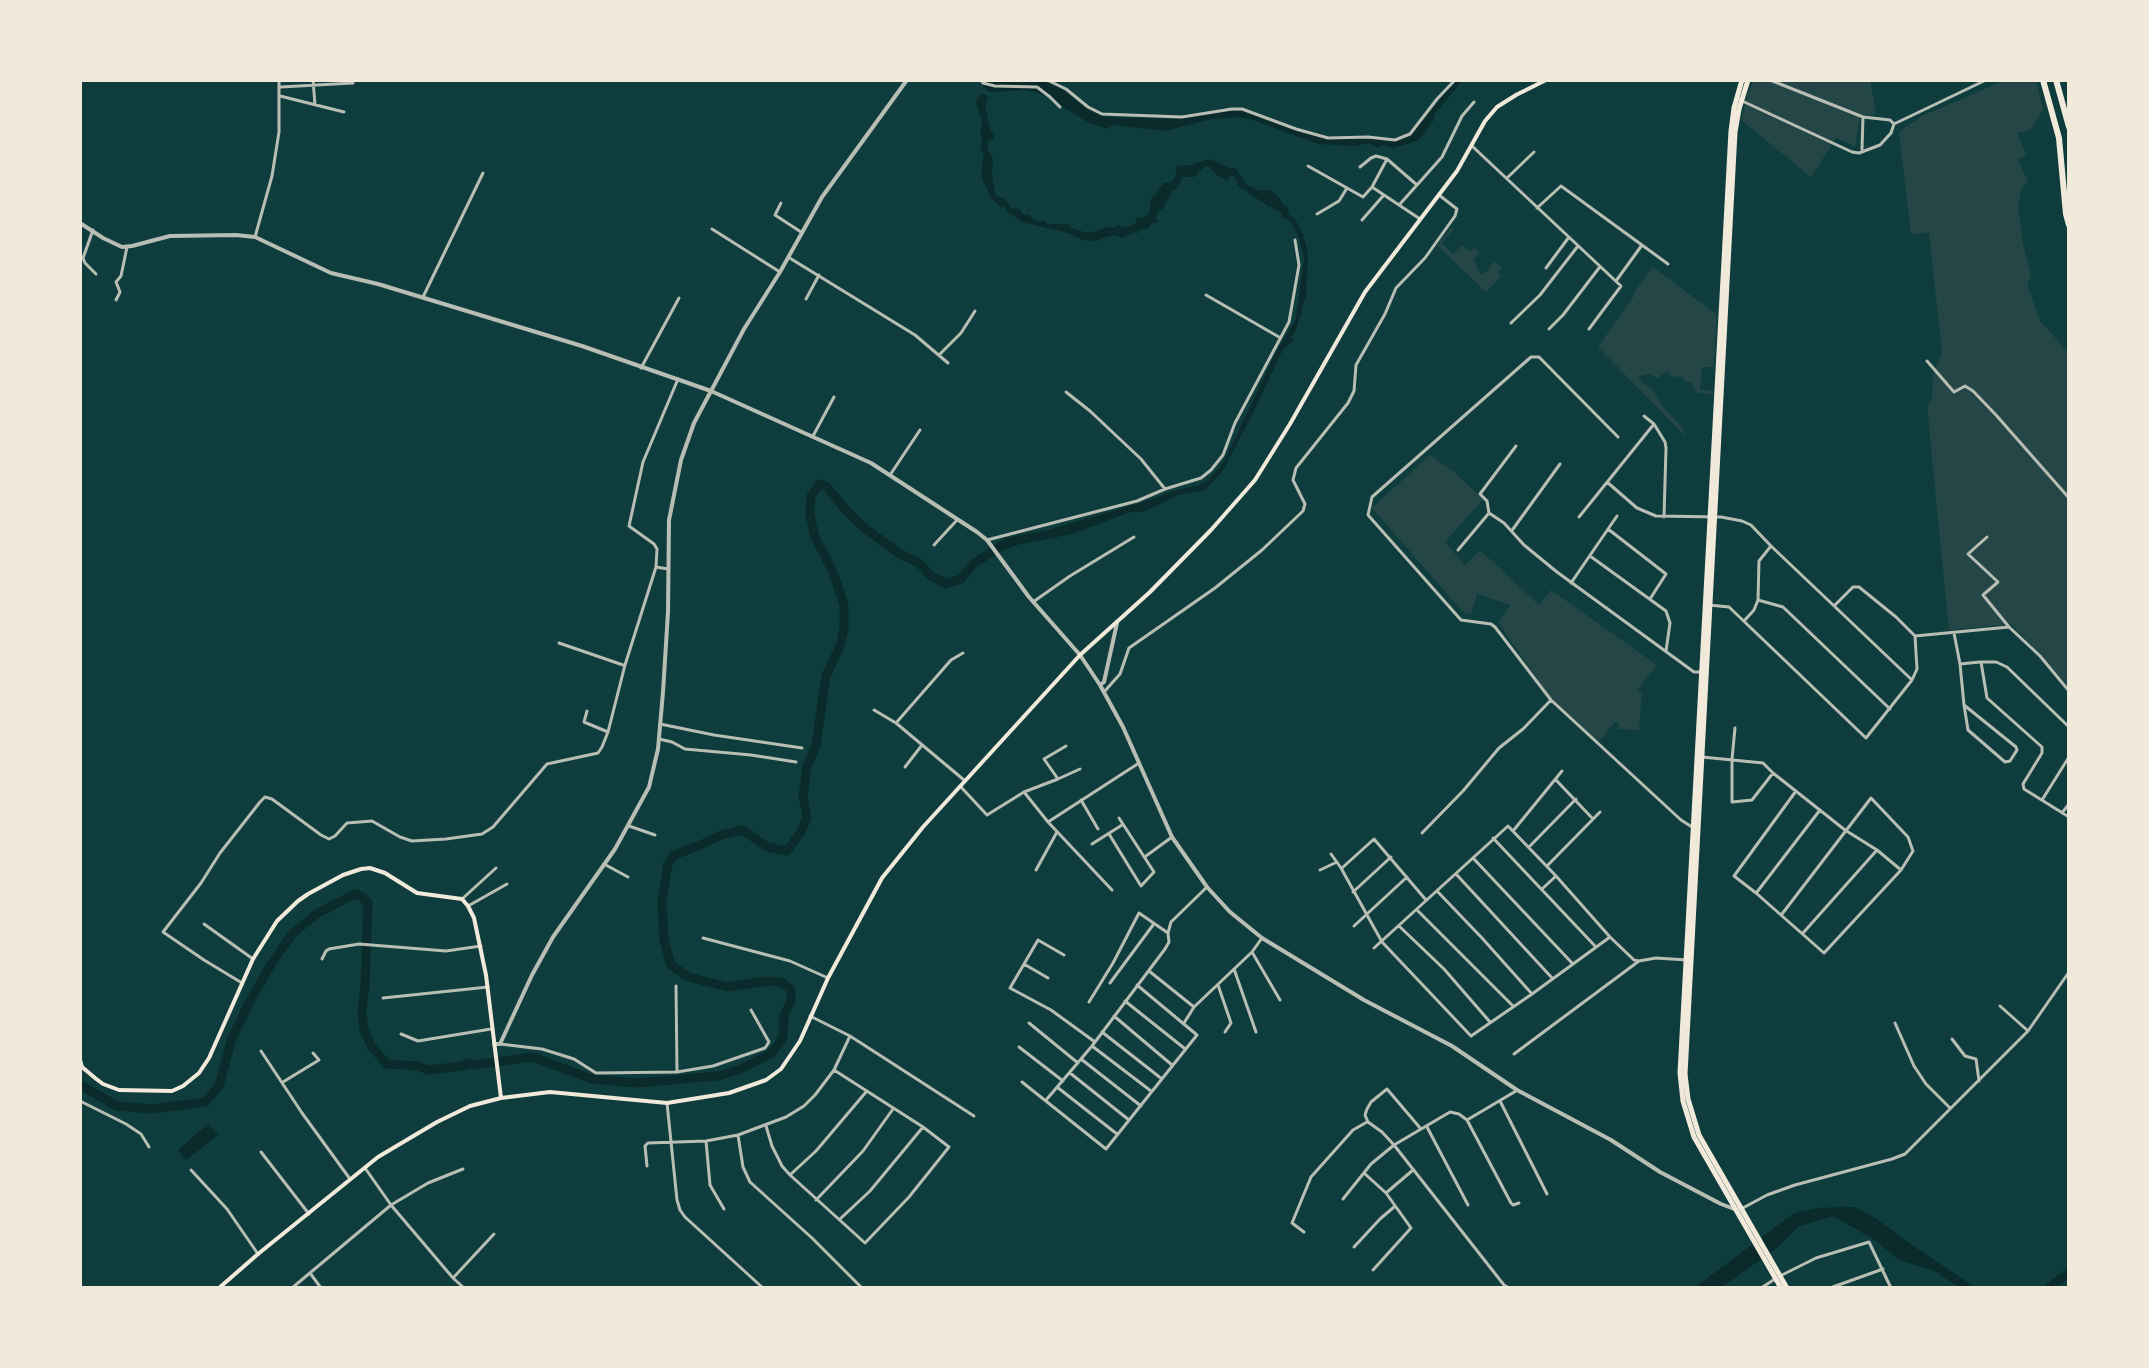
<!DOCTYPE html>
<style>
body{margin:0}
#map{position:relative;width:2149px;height:1368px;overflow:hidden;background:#0f3d3e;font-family:"Sofia Sans Condensed",sans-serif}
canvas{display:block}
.frame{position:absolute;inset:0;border:82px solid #f1e9da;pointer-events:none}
</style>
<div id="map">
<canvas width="2149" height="1368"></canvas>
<div class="frame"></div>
</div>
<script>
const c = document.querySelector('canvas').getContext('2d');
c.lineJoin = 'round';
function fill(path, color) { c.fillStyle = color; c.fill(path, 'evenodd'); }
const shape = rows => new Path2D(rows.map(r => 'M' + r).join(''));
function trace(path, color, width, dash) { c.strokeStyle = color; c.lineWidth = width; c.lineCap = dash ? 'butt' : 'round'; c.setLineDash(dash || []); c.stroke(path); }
fill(shape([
 [1754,80,1870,80,1876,114,1860,117,1855,146,1836,138,1811,177,1741,120,1746,99],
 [2006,80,2036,80,2043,110,2031,129,2017,133,2026,154,2018,160,2028,181,2021,189,2018,207,2023,244,2031,275,2027,284,2040,321,2069,353,2069,686,2011,624,1949,630,1927,406,1932,399,1933,375,1942,352,1929,233,1911,234,1899,133,1907,126,1924,115],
 [1452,227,1453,230,1442,243,1453,254,1462,245,1470,252,1474,247,1480,253,1473,259,1480,273,1483,274,1487,271,1495,261,1502,268,1497,272,1501,277,1486,292,1437,245],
 [1653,267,1717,315,1714,367,1702,367,1700,390,1713,391,1713,394,1698,393,1690,382,1686,382,1682,376,1672,377,1667,371,1658,378,1648,374,1639,376,1641,381,1653,391,1662,406,1681,426,1686,437,1598,347,1634,296,1633,294],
 [1430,455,1454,472,1483,499,1445,542,1465,565,1480,550,1539,605,1551,590,1657,665,1637,690,1642,691,1639,730,1618,729,1619,723,1615,722,1598,743,1550,698,1498,622,1511,605,1477,594,1471,615,1463,612,1372,508]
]), '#244646');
fill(shape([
 [978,80,1031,80,1050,83,1067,92,1089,110,1104,117,1172,119,1226,111,1244,111,1297,131,1321,137,1370,138,1391,141,1411,135,1456,80,1463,80,1434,115,1434,120,1425,131,1425,134,1417,141,1393,148,1384,145,1378,148,1369,143,1356,146,1318,144,1250,119,1238,117,1212,119,1165,131,1112,125,1107,129,1089,123,1046,96,1028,90,989,92],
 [983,93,988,97,985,106,991,132,994,135,993,139,988,142,988,149,993,159,992,174,995,192,997,196,1005,199,1011,208,1019,209,1024,215,1028,214,1038,222,1045,220,1047,224,1068,224,1071,228,1084,232,1093,232,1109,227,1115,228,1115,226,1118,225,1125,228,1136,223,1136,219,1139,217,1142,218,1149,213,1152,195,1156,196,1156,192,1164,183,1171,183,1175,177,1177,166,1191,165,1210,159,1230,168,1235,168,1247,185,1260,191,1269,190,1278,196,1284,206,1288,208,1289,215,1295,219,1303,234,1308,254,1306,298,1301,309,1303,313,1300,316,1295,332,1292,336,1293,341,1283,349,1253,413,1222,472,1205,490,1178,495,1143,512,1131,512,1072,534,1017,545,1000,552,995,544,1010,537,1048,530,1143,502,1177,490,1200,485,1209,479,1224,462,1278,348,1296,319,1304,257,1299,238,1292,223,1283,217,1281,213,1271,206,1269,207,1237,185,1237,180,1233,176,1230,176,1227,181,1214,173,1211,168,1205,166,1194,177,1182,177,1179,186,1172,191,1164,207,1157,213,1156,218,1158,223,1152,223,1148,228,1139,230,1137,234,1135,232,1121,238,1116,235,1106,237,1096,241,1083,240,1068,233,1022,222,1013,215,1009,214,1005,207,1001,207,992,199,983,181,981,173,984,152,980,150,981,144,983,141,980,133,982,121,976,102,977,98],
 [208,1124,218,1135,186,1160,178,1150],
 [1848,1207,1897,1242,1919,1260,1956,1277,1970,1288,1961,1288,1935,1271,1899,1260,1873,1239,1833,1216,1798,1227,1778,1247,1721,1288,1694,1288,1794,1213,1818,1208]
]), '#0a2a2b');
trace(shape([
 [80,1085,117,1106,151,1109,205,1102,219,1086,232,1038,249,1003,270,966,293,933,318,913,355,894,362,897,368,903,365,985,362,1011,364,1029,371,1046,387,1064,418,1066,428,1070,462,1066,469,1063,475,1065,532,1057,592,1079,636,1083,718,1076,741,1069,772,1053,783,1038,784,1016,791,1000,791,989,781,982,767,981,728,987,688,977,671,965,664,940,662,901,668,864,674,855,703,844,721,835,743,830,767,847,787,851,802,830,807,818,803,796,807,767,816,745,826,676,840,646,844,629,844,605,837,584,832,570,814,535,810,513,811,496,820,484,826,486,846,510,863,527,900,554,919,563,930,575,946,584,961,579,973,564,1007,542],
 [1843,1211,1855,1212,1873,1222,1907,1247,1968,1288],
 [2049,1288,2069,1272]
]), '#0a2a2b', 9);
trace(shape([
 [313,80,315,105],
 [981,80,983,83,995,86,1037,87,1050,97,1060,107],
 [1047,80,1066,89,1088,107,1102,114,1182,117,1232,109,1242,109,1296,129,1328,138,1368,137,1395,140,1410,134,1437,99,1455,80],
 [1770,80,1863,117,1890,120,1894,124,1986,80],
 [281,87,353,83],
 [280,96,344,112],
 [1740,100,1852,152,1859,153,1880,145,1891,133,1894,124],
 [1472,146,1621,286,1589,329],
 [1862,149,1863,117],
 [1387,159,1372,187,1420,219],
 [1308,166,1363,197,1372,187],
 [1360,167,1371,158,1376,156,1387,159,1417,185],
 [1507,178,1534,152],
 [781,203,775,215,801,232],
 [1400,204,1442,157,1462,116,1474,102],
 [1537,208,1561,186,1668,264],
 [1317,214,1339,201,1347,188],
 [1362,220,1383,196],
 [712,229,780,272],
 [93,230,83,258,85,263,96,274],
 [255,237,272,176,279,132,279,80],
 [788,257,915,335,948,363],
 [1546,268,1569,237],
 [1616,281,1642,245],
 [1206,295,1279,337],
 [423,297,483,173],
 [806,299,819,275],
 [116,300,120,292,116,282,121,276,127,247],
 [1511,323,1540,295,1578,246],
 [1549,329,1563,315,1599,268],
 [939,355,961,333,975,311],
 [1927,361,1954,392,1965,386,1973,391,1996,415,2069,498],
 [641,368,679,298],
 [1066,392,1090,411,1141,459,1165,489],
 [1644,416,1654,424,1665,442,1666,448,1664,517],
 [813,436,834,397],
 [1618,437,1539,357,1531,357,1372,497,1368,515,1461,620,1491,624,1495,627,1551,700,1681,820,1692,827],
 [1516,446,1480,494,1487,501,1489,513,1504,523,1524,545,1557,572,1694,672,1700,672],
 [890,475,920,430],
 [1607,482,1637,508,1656,516,1721,517,1742,521,1751,525,1771,546,1912,680],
 [1579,517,1654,424],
 [1513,529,1560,464],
 [1608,529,1666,574,1650,599],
 [1987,537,1968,554,1998,582,1983,595,2009,627],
 [987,540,1137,501,1165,489,1201,478,1211,470,1223,455,1235,423,1289,322,1299,265,1295,240],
 [934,545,957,520],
 [1458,550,1489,513],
 [1590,556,1666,611,1670,623,1666,651],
 [656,567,657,549,654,544,629,526,643,462,678,379],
 [1571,583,1617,516],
 [1758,600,1783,607,1890,709],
 [1033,602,1070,576,1134,537],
 [1709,605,1729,607,1866,738,1912,680,1917,669,1915,636,1896,617,1859,587,1853,587,1835,605],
 [1744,621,1754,610,1758,600,1759,561,1771,546],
 [1954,633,1960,664,1964,705,1968,730,2005,762,2010,761,2017,750,2016,747,1964,705],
 [1915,636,2009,627,2040,656,2069,691],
 [559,643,623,665],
 [963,653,951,660,896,723,964,780],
 [1960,664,1980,662],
 [1104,692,1120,674,1129,648,1215,588,1262,550,1303,511,1305,504,1293,480,1296,468,1348,403,1354,391,1356,365,1385,314,1396,288,1425,258,1455,216,1457,209,1439,195],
 [874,710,896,723],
 [587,711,584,722,608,732],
 [660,724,714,735,802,748],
 [2069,727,2007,667,1996,662,1981,662,1987,698,2042,747,2042,753,2023,784,2024,789,2069,817],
 [1735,728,1732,759,1732,802,1752,800,1773,773],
 [659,739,672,742,685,749,751,755,796,762],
 [1702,757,1763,763,1773,773,1845,830,1877,850,1901,870],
 [905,767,922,745],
 [1058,779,1080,769],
 [1556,780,1593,819],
 [960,786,987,815,1024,792,1058,779,1044,759,1066,746],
 [1024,792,1048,822,1112,890],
 [1081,800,1098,829],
 [2042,800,2069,757],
 [2062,813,2069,804],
 [1048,822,1139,763],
 [629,826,655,835],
 [1513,831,1562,771],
 [1422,833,1463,791,1499,748,1523,729,1551,700],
 [1109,834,1141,886,1154,872,1119,818],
 [1493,838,1595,946],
 [1092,844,1122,825],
 [1529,847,1576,799],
 [1331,854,1341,868,1382,942,1471,1036,1532,994,1610,937],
 [1146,856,1172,837],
 [1473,858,1572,963],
 [604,864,628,877],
 [1547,866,1600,812],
 [1342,868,1374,839,1426,900],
 [1036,870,1057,832],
 [1320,870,1337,862],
 [1456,874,1553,979],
 [1542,889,1556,876],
 [1437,891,1482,938,1532,994],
 [1353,892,1391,857],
 [1757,892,1820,810],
 [462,899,496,868],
 [468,906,507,884],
 [1417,910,1513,1006],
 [1782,914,1871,798,1908,837,1913,851,1901,870,1824,953,1756,893,1734,876,1796,791],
 [204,924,253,959],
 [1354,926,1407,877],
 [1399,926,1444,969,1490,1022],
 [1803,933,1877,850],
 [703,938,790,961,828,978],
 [1374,948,1508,826,1556,876,1610,937,1634,960,1639,961],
 [1252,952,1280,1000],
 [322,959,326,951,329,949,359,944,446,951,481,946],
 [1024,964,1010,988,1051,1010,1095,1042],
 [1234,969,1256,1032],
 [1149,971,1194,1007],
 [1048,978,1024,964,1038,940,1064,955],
 [242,983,204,960,163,932,201,883,220,853,260,802,265,797,272,799,321,835,329,839,335,836,347,823,372,821,400,837,412,841,446,839,482,834,493,827,547,764,598,753,602,747,608,732,625,665,656,567,668,569],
 [1110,983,1153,925],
 [1218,985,1231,1023,1225,1032],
 [676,986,677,1072],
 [383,998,488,987],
 [1125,1001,1184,1048],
 [1089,1002,1113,963,1139,913,1168,933,1171,922,1207,887],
 [2000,1006,2027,1030],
 [810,1016,850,1036,974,1116],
 [1114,1016,1172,1065],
 [1029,1023,1078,1063],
 [1184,1023,1194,1007,1252,952,1262,938],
 [1895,1023,1914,1066,1926,1084,1950,1108],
 [1102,1032,1162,1079],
 [401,1034,418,1041,491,1029],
 [1952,1039,1965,1056,1976,1059,1979,1081],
 [500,1044,542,1049,574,1059,596,1073,677,1072,713,1066,765,1048,769,1042,751,1010],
 [1092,1046,1151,1091],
 [1019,1047,1063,1081],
 [261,1051,302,1113,350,1179],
 [1514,1054,1639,961,1656,958,1687,960],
 [1081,1059,1141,1106],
 [1070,1073,1129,1120],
 [283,1082,319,1060,313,1053],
 [1022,1082,1106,1149,1197,1035,1137,985],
 [1057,1087,1117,1134],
 [1047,1099,1092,1046,1165,949,1169,942,1168,933],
 [80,1101,126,1124,141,1134,149,1147],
 [1500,1101,1547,1194],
 [667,1103,677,1200,680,1210,685,1217,763,1288],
 [1467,1120,1511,1203,1513,1205,1519,1203],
 [766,1126,772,1146,782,1166,790,1175,865,1243,909,1197,949,1147,923,1127,834,1070],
 [1427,1127,1468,1205],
 [1421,1129,1387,1089,1371,1102,1367,1109,1365,1115,1368,1122,1382,1132,1394,1145,1504,1285,1509,1288],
 [738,1135,743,1167,750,1182,812,1238,862,1288],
 [706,1141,710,1185,724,1209],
 [261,1152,309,1214],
 [647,1166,645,1146,648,1143,706,1141,738,1135,786,1117,804,1106,815,1095,834,1070,850,1036],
 [365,1168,391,1205,453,1278,464,1288],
 [191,1170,227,1209,258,1254],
 [1364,1173,1386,1193,1411,1228,1373,1270],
 [791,1174,816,1151,866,1092],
 [1386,1193,1413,1170],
 [1343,1199,1371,1164,1394,1145,1450,1112,1459,1114,1467,1120,1516,1091],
 [816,1200,863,1151,893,1109],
 [1741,1209,1767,1195,1795,1185,1892,1159,1905,1154,2028,1031,2069,972],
 [840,1219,870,1191,923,1127],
 [1304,1232,1292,1223,1311,1177,1353,1130,1367,1122],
 [1354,1247,1380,1219,1394,1207],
 [310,1273,321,1288],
 [1782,1275,1816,1258,1869,1242,1891,1288],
 [453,1278,494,1234],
 [292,1288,391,1205,428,1183,463,1169],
 [1761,1288,1775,1279],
 [1830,1288,1883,1269]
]), '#b8beb3', 3);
trace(shape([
 [80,223,103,238,122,247,132,246,170,236,236,235,255,237,331,273,378,284,582,346,711,391,871,463,977,532,987,540,1029,597,1080,655,1100,685,1123,727,1172,837,1207,887,1230,912,1262,938,1364,1000,1452,1046,1517,1090,1611,1140,1660,1172,1721,1204,1737,1210],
 [1100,685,1104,682,1117,623],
 [494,1044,500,1044,532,975,553,937,615,849,649,787,658,749,663,692,668,612,669,520,681,460,694,423,744,329,780,272,822,197,907,80]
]), '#b8beb3', 4);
trace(shape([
 [80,1060,82,1067,95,1078,103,1084,119,1090,172,1091,183,1086,199,1073,209,1058,253,959,277,921,298,901,308,894,343,875,361,869,370,868,385,873,417,893,462,899,468,906,474,918,486,975,501,1098],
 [219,1288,258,1254,378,1157,437,1122,470,1106,501,1098,550,1092,667,1103,729,1093,766,1080,781,1069,800,1041,828,978,882,878,923,827,1080,655,1150,592,1211,530,1255,480,1290,424,1365,292,1457,171,1485,121,1497,107,1516,95,1546,80]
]), '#f1e9da', 4);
trace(shape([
 [1742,80,1734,108,1731,131,1680,1073,1683,1101,1694,1137,1781,1288],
 [1748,80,1739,109,1735,132,1685,1074,1688,1099,1699,1135,1787,1288]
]), '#f1e9da', 5);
trace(shape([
 [2043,80,2059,138,2066,214,2069,225],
 [2056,80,2069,127]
]), '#f1e9da', 6);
</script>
